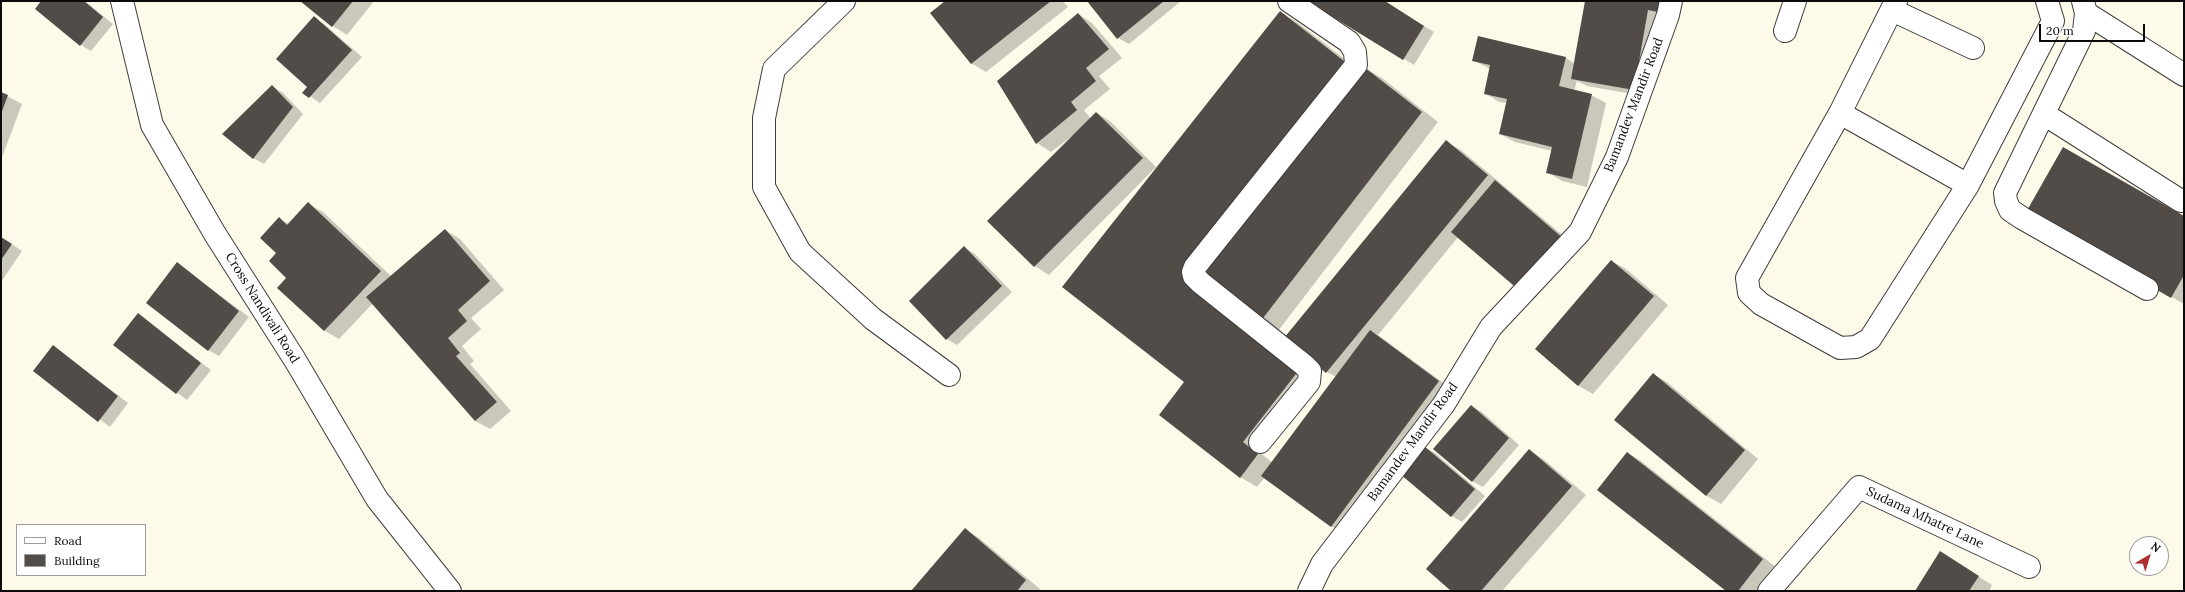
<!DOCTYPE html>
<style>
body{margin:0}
#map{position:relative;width:2185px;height:592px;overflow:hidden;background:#fdfae9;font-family:Lora,serif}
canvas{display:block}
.frame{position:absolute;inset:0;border:2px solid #0a0a0a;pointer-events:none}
.legend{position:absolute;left:16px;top:524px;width:130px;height:52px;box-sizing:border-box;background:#fff;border:1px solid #9d9d9d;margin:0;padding:5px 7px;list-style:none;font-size:12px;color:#0a0a0a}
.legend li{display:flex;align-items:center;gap:8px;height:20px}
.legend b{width:20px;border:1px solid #9d9d9d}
.north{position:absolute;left:2129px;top:536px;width:40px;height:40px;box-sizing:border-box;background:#fff;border:1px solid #9d9d9d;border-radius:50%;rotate:38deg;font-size:11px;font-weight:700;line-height:16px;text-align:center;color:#0a0a0a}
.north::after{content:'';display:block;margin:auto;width:14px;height:18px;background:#ae2f31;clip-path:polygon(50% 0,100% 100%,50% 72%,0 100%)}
.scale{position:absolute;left:2039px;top:24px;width:106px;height:18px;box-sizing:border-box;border:2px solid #0a0a0a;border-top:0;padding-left:5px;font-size:12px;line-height:14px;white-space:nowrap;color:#0a0a0a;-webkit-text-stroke:3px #fff;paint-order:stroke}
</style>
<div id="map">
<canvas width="2185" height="592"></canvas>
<div class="frame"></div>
<ul class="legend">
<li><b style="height:5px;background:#fff"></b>Road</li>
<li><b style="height:11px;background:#524c48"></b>Building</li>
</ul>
<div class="north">N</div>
<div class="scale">20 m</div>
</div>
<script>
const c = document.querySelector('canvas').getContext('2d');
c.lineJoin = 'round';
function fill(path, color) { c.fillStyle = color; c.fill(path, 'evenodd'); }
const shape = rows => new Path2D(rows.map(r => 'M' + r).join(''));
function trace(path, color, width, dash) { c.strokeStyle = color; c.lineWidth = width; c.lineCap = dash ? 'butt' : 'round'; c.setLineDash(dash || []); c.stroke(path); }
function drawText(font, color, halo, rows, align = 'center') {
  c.font = font + ' Lora,serif'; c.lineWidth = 4; c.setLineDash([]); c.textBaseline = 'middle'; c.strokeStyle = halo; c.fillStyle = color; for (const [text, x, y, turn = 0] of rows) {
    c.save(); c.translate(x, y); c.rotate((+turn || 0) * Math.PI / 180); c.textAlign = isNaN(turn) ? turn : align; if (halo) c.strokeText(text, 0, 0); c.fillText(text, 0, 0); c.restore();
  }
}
fill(shape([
 [43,1,85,1,113,24,91,51,81,45],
 [301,1,374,1,347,35,333,26],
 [946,1,1063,1,1068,7,986,72,971,63],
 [1088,1,1181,1,1129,44,1118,38],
 [1309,1,1384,1,1434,32,1414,65],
 [1586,1,1675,1,1649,97,1587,86,1577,81,1574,91,1591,95,1606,103,1587,187,1562,181,1547,172,1552,151,1515,142,1500,134,1507,103,1499,102,1485,93,1490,69,1473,60,1478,37,1566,58,1575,64],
 [1280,12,1297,22,1361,72,1365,68,1382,78,1438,122,1278,331,1316,380,1259,452,1273,463,1336,377,1327,372,1446,142,1461,150,1578,248,1535,298,1520,290,1458,237,1378,335,1453,390,1346,535,1331,526,1265,477,1257,487,1240,477,1186,382,1064,287],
 [1078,14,1092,23,1122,58,1099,76,1110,89,1084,110,1091,119,1097,113,1111,122,1156,167,1049,275,1035,266,1080,130,1051,152,1037,143],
 [314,18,324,24,362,57,320,103,304,92,309,87],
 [272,86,283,93,303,114,264,164,253,158],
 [1,93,22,104,1,160],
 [308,204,323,212,392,277,445,230,460,239,504,290,471,318,481,329,462,346,474,361,470,364,511,411,490,429,475,421,373,303,339,339,325,331,279,288,288,278,277,253,279,219,289,224],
 [2026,214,2184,217,2184,304],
 [1,237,22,251,1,282],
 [965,248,975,254,1012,292,957,345,947,339],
 [1611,261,1626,269,1668,305,1593,394,1579,386,1536,349],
 [178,264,249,317,219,356,208,350],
 [138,315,211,370,187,400,114,345],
 [53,346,128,403,110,427,35,370],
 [1653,374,1667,382,1758,459,1721,504,1707,496,1616,419],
 [1471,406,1482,412,1519,445,1483,487,1472,481],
 [1424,447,1435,453,1485,496,1462,522,1452,516],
 [1529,450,1543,459,1586,495,1502,591,1453,591],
 [1627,453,1641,461,1777,568,1759,591,1727,591],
 [965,529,979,538,1040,589,1038,591,912,591],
 [1954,561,1992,585,1989,591,1916,591]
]), '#0003');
fill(shape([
 [41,1,84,1,103,17,80,46,35,9],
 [300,1,353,1,332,27],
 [945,1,1051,1,971,64,930,13],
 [1087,1,1164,1,1117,39],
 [1307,1,1385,1,1424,26,1403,60],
 [1585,1,1660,1,1658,12,1648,10,1634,90,1571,79],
 [1280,11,1349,65,1182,277,1299,370,1243,442,1258,454,1240,478,1159,415,1184,382,1062,287],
 [1078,13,1109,49,1086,68,1096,81,1071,102,1077,110,1036,144,997,81],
 [314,16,352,50,309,98,302,93,307,87,276,59],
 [1478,36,1566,57,1559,86,1592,94,1572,179,1546,173,1552,147,1499,134,1507,99,1484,94,1490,65,1472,61],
 [1364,67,1422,112,1260,322,1202,277],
 [272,85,293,107,253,159,222,134],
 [1,92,8,95,1,114],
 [1096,112,1143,158,1034,267,987,221],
 [1446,140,1488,175,1326,373,1284,338],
 [2063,147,2184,216,2184,275,2171,298,2025,214],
 [1495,180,1564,239,1520,291,1451,232],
 [308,202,381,271,324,331,277,288,286,278,269,261,276,253,260,238,279,217,287,225],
 [445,229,490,281,458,310,467,321,448,338,460,353,456,356,497,402,475,421,366,297],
 [1,237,12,244,1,260],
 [964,246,1002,286,946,340,909,301],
 [1611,260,1654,296,1578,386,1535,349],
 [177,262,239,311,208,351,146,303],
 [138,313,201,363,176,394,113,345],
 [1370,330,1439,381,1331,527,1261,476],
 [53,345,118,396,98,422,33,371],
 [1653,373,1745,450,1706,496,1614,420],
 [1471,405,1509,438,1472,482,1433,449],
 [1424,446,1475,489,1451,517,1400,474],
 [1529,449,1572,486,1481,591,1451,591,1426,569],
 [1627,452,1763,559,1738,591,1726,591,1597,490],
 [965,528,1026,580,1017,591,911,591],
 [1940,551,1979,576,1969,591,1915,591]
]), '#524c48');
const minor = shape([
 [122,1,152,125,215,234,295,360,377,499,450,591],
 [844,1,774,69,764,118,764,187,800,252,873,319,949,375],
 [1896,1,1840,113,1747,278,1749,293,1761,304,1840,348,1856,347,1870,339,1968,185,2053,21,2047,1],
 [2083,1,2086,13,2084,31,2005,193,2006,201,2010,210,2022,218,2147,289],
 [1892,10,1973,48],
 [2086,13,2184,75],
 [1785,31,1795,1],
 [1840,113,1968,185],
 [2044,114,2181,201],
 [1260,442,1309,382,1310,371,1304,365,1201,283,1194,276,1193,272,1195,267,1356,65,1355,52,1349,42,1289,1],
 [1309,591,1322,564,1444,404,1491,327,1580,232,1617,157,1668,15,1671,1],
 [1769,591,1859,487,2029,567]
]);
trace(minor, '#3d3d3d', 24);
trace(minor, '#fff', 22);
drawText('13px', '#0a0a0a', '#fff', [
 ["Bamandev Mandir Road",1634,105,-69],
 ["Cross Nandivali Road",262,308,58],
 ["Bamandev Mandir Road",1413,442,-54],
 ["Sudama Mhatre Lane",1925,518,25]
]);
</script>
